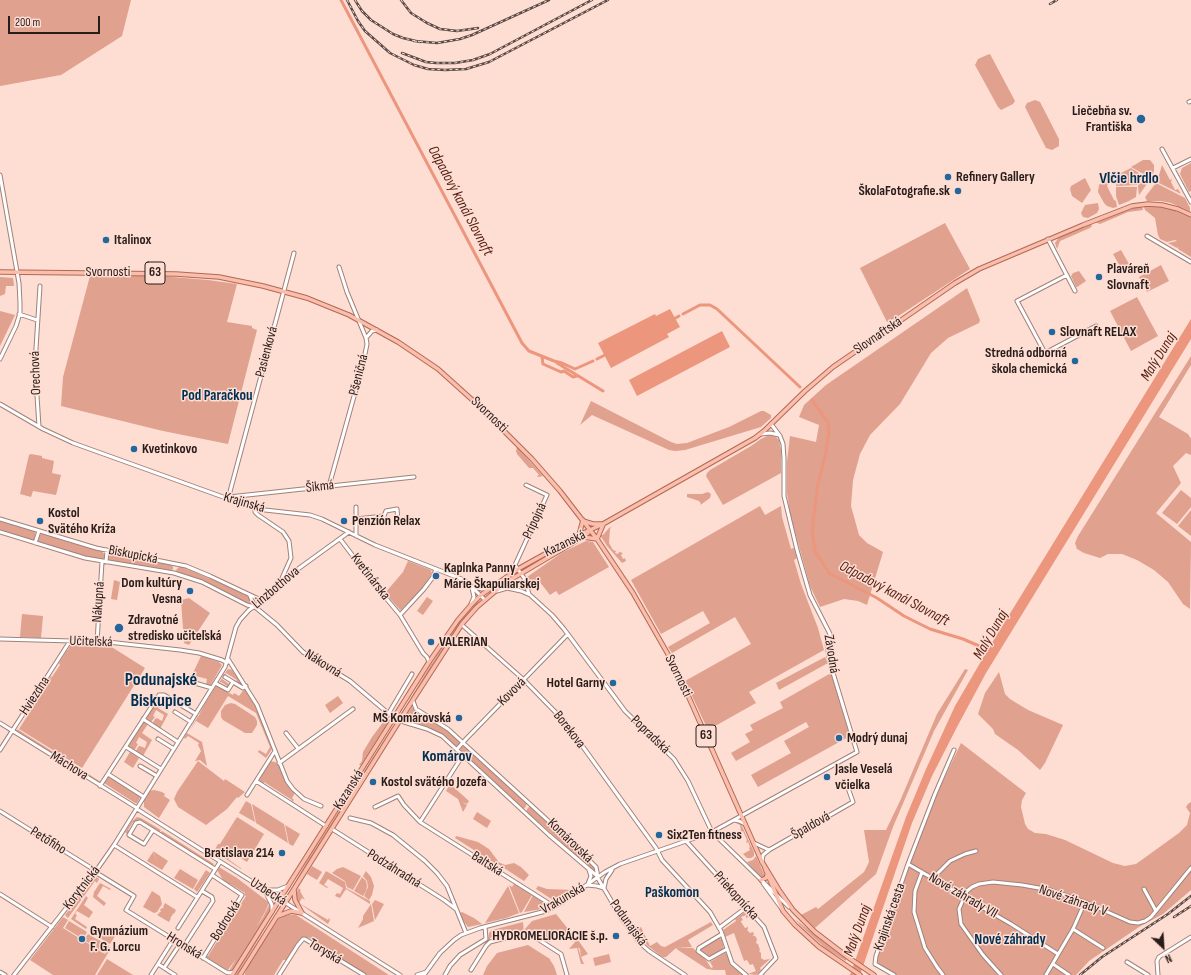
<!DOCTYPE html>
<meta charset="utf-8">
<style>
body{margin:0}
#map{position:relative;width:1191px;height:975px;overflow:hidden;background:#feddd3;font-family:"Sofia Sans Condensed",sans-serif}
canvas{display:block}
.north{position:absolute;left:1143px;top:927px;width:40px;height:40px;-webkit-text-stroke:3px #feddd3;paint-order:stroke;rotate:155deg;font-size:11px;font-weight:700;line-height:16px;text-align:center;color:#291d1a}
.north::after{content:'';display:block;margin:auto;width:14px;height:18px;background:#291d1a;clip-path:polygon(50% 0,100% 100%,50% 72%,0 100%)}
.scale{position:absolute;left:8px;top:16px;width:92px;height:18px;box-sizing:border-box;border:2px solid #291d1a;border-top:0;padding-left:5px;font-size:12px;line-height:14px;white-space:nowrap;color:#291d1a;-webkit-text-stroke:3px #feddd3;paint-order:stroke}
</style>
<div id="map">
<canvas width="1191" height="975"></canvas>
<div class="north">N</div>
<div class="scale">200 m</div>
</div>
<script>
const c = document.querySelector('canvas').getContext('2d');
c.lineJoin = 'round';
function fill(path, color) { c.fillStyle = color; c.fill(path, 'evenodd'); }
const shape = rows => new Path2D(rows.map(r => 'M' + r).join(''));
function trace(path, color, width, dash) { c.strokeStyle = color; c.lineWidth = width; c.lineCap = dash ? 'butt' : 'round'; c.setLineDash(dash || []); c.stroke(path); }
function drawText(font, color, halo, rows, align = 'center') {
  c.font = font + ' "Sofia Sans Condensed",sans-serif'; c.lineWidth = 3; c.setLineDash([]); c.textBaseline = 'middle'; c.strokeStyle = halo; c.fillStyle = color; for (const [text, x, y, turn = 0] of rows) {
    c.save(); c.translate(x, y); c.rotate((+turn || 0) * Math.PI / 180); c.textAlign = isNaN(turn) ? turn : align; if (halo) c.strokeText(text, 0, 0); c.fillText(text, 0, 0); c.restore();
  }
}
fill(shape([
 [0,0,131,0,122,36,61,75,0,86],
 [990,54,1015,101,1013,104,1001,110,998,107,975,65,978,59,987,55],
 [1035,100,1040,102,1059,139,1059,146,1052,150,1046,148,1025,107,1027,103],
 [1143,160,1150,160,1154,165,1154,171,1151,178,1131,167],
 [1191,163,1191,191,1189,192,1180,174,1182,168],
 [1162,165,1170,180,1172,179,1171,182,1175,190,1178,189,1181,194,1157,182],
 [1131,168,1139,173,1137,185,1116,186,1117,175],
 [1140,174,1148,179,1149,181,1139,195,1138,187],
 [1085,178,1091,190,1082,203,1072,196,1070,189,1071,186],
 [1104,181,1108,184,1107,186,1114,200,1116,201,1117,207,1113,208,1107,206,1104,203,1098,192,1099,185],
 [1156,183,1185,198,1190,208,1190,211,1189,211,1171,203,1161,201,1147,201,1145,197],
 [1116,187,1137,187,1136,197,1129,201,1119,205,1116,196],
 [1098,203,1099,209,1097,213,1088,218,1083,217,1081,213,1085,205],
 [1142,206,1143,210,1128,212,1100,224,1095,222,1128,209],
 [1144,207,1165,207,1178,212,1191,218,1191,257,1178,249,1178,247,1177,248,1168,243,1177,241,1175,240,1167,242,1160,239,1158,235,1155,218,1145,210],
 [945,223,970,269,897,317,887,322,860,268],
 [1091,224,1092,226,1090,228,1060,241,1057,249,1055,243,1059,237],
 [1121,250,1129,264,1121,268,1113,254],
 [1161,265,1169,281,1147,292,1139,277],
 [1079,271,1086,281,1077,287,1076,287,1071,276,1073,273],
 [90,276,160,276,208,280,237,284,227,322,252,326,252,328,257,330,228,444,163,431,61,406,63,377],
 [0,277,13,278,14,286,6,286,5,294,0,296],
 [967,288,980,320,979,323,948,338,931,353,900,404,870,435,860,454,853,480,851,506,859,535,867,543,883,552,867,605,858,601,844,599,820,607,810,586,790,514,787,493,787,462,790,436,816,442,819,425,799,417,804,405,826,385],
 [1137,297,1158,336,1131,351,1110,311],
 [0,311,15,315,0,346],
 [1191,356,1191,365,1159,417,1188,434,1191,439,1191,455,1186,453,1173,466,1181,483,1156,513,1191,542,1190,609,1183,604,1168,582,1154,570,1137,560,1122,554,1108,554,1100,558,1084,553,1077,549,1075,543,1078,536],
 [591,401,671,442,677,444,687,443,729,427,761,411,764,411,771,415,771,418,761,427,685,450,675,451,669,450,592,415,580,425],
 [769,435,776,437,779,440,781,450,781,473,723,505,706,476,707,473,710,470,751,446,761,439],
 [517,447,543,476,538,477,537,476,539,475,533,468,529,468,517,454,516,451],
 [31,454,42,456,42,458,54,461,52,473,61,475,56,495,33,491,31,497,20,494,29,455],
 [1181,490,1191,498,1191,507,1177,524,1162,513],
 [708,492,711,494,710,498,699,506,701,504,699,501,687,497,687,494,702,494],
 [760,506,765,515,781,506,782,517,791,549,794,548,797,558,794,560,801,584,818,628,824,650,749,692,756,703,708,730,685,681,751,644,735,617,672,653,668,647,710,623,703,611,661,634,631,580],
 [1191,510,1191,536,1178,526],
 [637,512,611,527,610,529,609,543,613,550,616,551,615,553,618,554,619,552,623,553,621,555,623,559,625,558,626,561,622,563,607,546,600,535,603,535,609,528],
 [0,520,35,531,35,538,33,541,0,531],
 [42,533,68,542,102,551,104,554,104,558,102,559,87,558,38,542,39,536],
 [586,541,593,542,609,567,559,595,556,591,550,595,539,581,531,590,529,588,527,577,563,552],
 [112,553,171,564,173,567,173,569,170,571,109,561,108,557],
 [408,561,431,570,432,574,424,587,401,610,400,610,385,593,403,572],
 [180,566,227,586,249,597,251,603,249,604,246,603,210,584,178,573,176,570],
 [114,580,120,582,117,600,111,599],
 [427,597,433,601,423,615,417,611],
 [189,598,210,613,189,645,184,643,181,600],
 [479,600,479,601,472,609,454,633,403,711,428,669,451,634,465,615],
 [22,614,43,616,41,638,20,637],
 [73,644,110,646,145,668,82,768,19,729,39,698,38,697,40,694,42,694,40,693,51,676,52,676,46,686,60,665,59,663,67,650,69,650,68,649,70,646],
 [201,656,219,662,222,665,210,686,206,685,207,679,192,675],
 [825,657,828,663,779,690,776,683],
 [229,669,232,670,243,686,236,682,237,680,226,673,222,679,229,684,230,682,229,686,226,688,227,686,221,682,219,683,227,670],
 [965,669,968,670,934,731,893,827,876,874,815,928,801,915,816,907,818,909,864,872,869,862,864,830,886,830,900,801,937,714],
 [999,672,1005,694,1010,699,1028,710,1063,725,1045,763,1040,770,1018,750,995,734,993,729,978,714,985,693],
 [831,673,850,736,758,787,751,775,791,753,784,741,809,727,806,722,736,761,731,753,750,742,745,734,753,730,750,725,783,708,780,702],
 [216,686,233,695,234,693,239,696,245,688,257,708,272,749,266,758,258,752,259,750,266,754,270,747,256,713,228,696,208,728,196,721,189,732,198,716,199,716,199,715,203,707,205,708,203,707],
 [162,696,165,698,158,708,168,714,160,729,152,724,155,719,157,718,162,721,164,715,156,710,153,716,155,717,151,722,147,721,148,720,145,718,159,697],
 [338,696,343,703,330,713,325,705],
 [231,703,235,704,255,717,257,721,257,725,252,733,245,733,223,720,221,717,221,711,225,705],
 [412,707,415,710,439,725,451,734,459,741,460,744,456,746,437,732,404,719],
 [387,717,388,723,361,765,359,765,362,761,363,752,372,737],
 [143,722,148,724,142,733,152,740,143,756,135,752,139,746,140,746,145,748,147,742,139,737,136,743,138,744,134,751,128,746],
 [394,724,384,742,287,896,307,861],
 [17,729,101,782,100,784,16,731],
 [187,733,202,742,207,766,200,760,195,761,201,751,198,745,199,743,188,736,185,739,184,737],
 [961,743,1026,793,1022,800,1021,807,1025,824,1028,829,1035,833,1046,834,1065,840,1113,863,1125,866,1136,864,1179,833,1187,825,1190,813,1186,807,1188,804,1191,802,1191,890,1163,914,1139,927,1089,961,1076,975,896,975,881,966,876,961,912,857,934,800],
 [464,746,527,803,525,808,523,808,461,751,461,747],
 [130,752,139,758,133,768,124,762],
 [198,761,224,781,225,779,245,792,238,798,237,797,227,809,206,825,178,807,174,799,177,792],
 [270,761,275,762,278,764,285,781,295,793,292,798,294,800,292,802,291,802,292,800,264,782,263,784,260,782,259,779],
 [108,776,141,796,137,803,135,803,104,783],
 [450,784,469,801,467,804,462,802,467,805,463,812,458,799,446,791],
 [150,791,154,790,162,792,165,794,164,796,170,800,159,818,144,807,144,801],
 [246,801,251,804,255,822,239,813],
 [252,804,284,824,288,843,256,823],
 [529,807,531,807,596,869,596,871,594,871,527,812,527,809],
 [477,812,491,821,487,828,473,819],
 [137,817,141,818,161,830,159,833,140,821,135,823,133,822,128,830,130,831,127,834,125,832,132,821],
 [237,817,264,834,247,862,233,853,228,859,242,869,241,869,214,851,218,844,220,844],
 [736,821,741,824,754,852,754,856,751,858,747,858,743,854,750,850,749,848,750,847,748,842,746,843,747,840,743,831,742,832,741,831,740,825,736,823],
 [285,825,300,834,293,846,289,844],
 [162,831,214,864,212,867,160,833],
 [456,836,478,842,489,849,498,861,496,864,455,838],
 [153,851,168,861,162,870,147,861,153,852,158,864],
 [756,856,765,876,763,878,760,877,747,862,753,860],
 [498,862,505,865,514,863,521,867,529,875,524,881,498,864],
 [312,866,322,872,317,880,307,874],
 [219,867,237,878,267,901,269,903,265,912,257,926,263,917,269,905,271,906,269,913,245,952,232,970,229,971,236,959,228,970,226,971,207,959,206,955,208,956,246,896,244,895,245,893,230,884,229,885,225,883,217,870],
 [343,867,361,876,353,890,347,887,345,881,332,873,337,869],
 [180,869,198,880,193,889,174,878],
 [206,870,210,873,197,892,194,889],
 [326,871,345,882,346,888,370,901,370,904,346,889,340,898,335,896,337,893,340,894,343,888,328,879,324,885,328,887,327,888,319,883],
 [366,871,371,877,374,886,372,895,369,900,364,896,368,887,367,881,363,876],
 [95,876,99,879,97,883,95,881,68,918,65,915],
 [362,877,366,881,367,886,366,891,363,896,354,891],
 [100,883,111,889,110,890,103,886,97,896,106,903,104,906,93,897,94,892],
 [514,884,532,895,522,912,520,913,509,885,512,887],
 [508,886,519,913,506,918,485,923],
 [538,886,547,889,573,890,556,902,536,889],
 [298,888,301,890,300,891,305,900,302,898,299,903,328,920,329,918,330,920,328,924,299,903,296,896],
 [152,891,160,896,162,904,157,912,154,913,143,907],
 [533,895,545,902,545,907,542,909,524,912],
 [86,896,88,898,84,905,93,912,89,918,77,911,75,914,77,915,75,919,87,927,86,929,71,919],
 [375,900,384,904,375,920,372,904],
 [165,903,176,910,174,914,172,913,173,914,171,917,170,917,171,918,169,922,157,915,160,912,161,912,160,910,162,908,164,908,163,907],
 [371,904,374,921,358,928,363,919,363,916],
 [278,907,237,975,235,975],
 [462,912,474,918,482,924,468,927,464,922,460,913],
 [745,912,751,916,746,918,746,915,741,917,743,920,741,921,741,922,745,928,748,927,748,929,747,930,750,933,753,932,754,934,753,936,755,936,757,939,756,943,758,944,760,950,759,951,761,953,761,958,764,960,770,959,760,968,761,970,756,975,748,974,756,971,755,969,753,964,750,965,747,960,744,961,734,933,725,937,723,930,736,921,735,919],
 [286,914,296,915,389,975,366,975,317,944,310,938,305,937,301,938,286,960,283,960,274,975,245,975,245,973,250,961,262,942,280,917],
 [556,914,573,935,573,942,556,931,550,942,529,929,527,930,526,932,525,929,532,921],
 [63,917,68,920,63,928,105,954,109,947,111,948,95,975,53,975,30,960],
 [795,919,846,959,846,961,826,949,800,925],
 [69,921,87,932,83,939,65,928],
 [523,922,524,933,520,934,519,931,490,938,490,941,486,944,484,943,488,940,489,933,492,930],
 [711,922,713,925,688,940,692,947,676,947,693,948,696,951,706,960,711,968,713,967,710,962,725,953,727,954,731,963,743,975,726,975,725,970,714,970,707,969,678,950,676,948,666,957,663,957,661,956,675,948,661,956,648,946,633,930,638,929,641,927,650,946,657,942,661,946,665,947],
 [101,927,115,936,110,944,96,936],
 [88,934,109,946,105,953,84,940],
 [575,936,588,954,581,957,580,949,578,947,581,957,584,964,581,964,577,948,569,949,575,942],
 [719,938,722,939,724,950,710,958,700,951,701,948],
 [528,945,550,959,550,960,554,966,557,975,483,975,487,966,497,953],
 [609,954,611,962,595,966,593,958],
 [107,959,133,975,97,975]
]), '#e0a18f');
fill(shape([
 [670,309,680,327,667,334,669,337,611,368,598,343,655,314,656,316],
 [1191,319,1191,339,986,673,957,727,932,776,912,823,860,975,850,975,906,817,926,769,955,706,987,651],
 [722,331,730,347,637,396,629,380]
]), '#ec967e');
trace(shape([
 [341,0,522,343,529,351,554,361,562,363,575,369,593,361],
 [683,314,700,305,710,305,717,309,800,387],
 [672,320,679,316],
 [542,357,543,364,561,372,564,371,573,377,577,376],
 [597,359,607,354],
 [557,363,603,391],
 [812,400,828,422,829,431,826,452,818,484,812,530,815,551,829,573,877,598,904,616,930,629,963,639,986,649]
]), '#ec967e', 3);
const minor = shape([
 [1189,102,1191,101],
 [1162,149,1191,202],
 [1173,168,1191,159],
 [0,175,19,283,20,303,20,313,16,326,0,359],
 [1147,236,1191,262],
 [1048,239,1075,291],
 [1067,275,1017,301,1045,353,1096,326],
 [19,314,37,320],
 [366,338,372,331,377,330],
 [0,404,43,429,73,443,237,502,265,510,310,515,322,519,375,545,464,580,472,587,485,600],
 [39,427,35,364,40,286],
 [761,434,770,433,779,435],
 [526,485,547,495,515,565,524,578,529,594],
 [329,486,363,364,367,344,366,338,347,292,339,267],
 [229,497,414,477],
 [228,499,294,253],
 [356,507,356,536],
 [255,508,255,512,258,515,283,532,289,541,291,558,278,587],
 [0,519,96,548,186,566,210,576,263,601],
 [356,519,384,516,386,511,397,509,398,522],
 [0,532,85,558,174,573,202,582,247,605,255,607,277,625,303,652,350,681,389,714,404,722,427,729,442,736,549,835,596,875,622,919,639,942,649,951,685,975],
 [340,539,375,585,400,615,423,653,427,657,429,662],
 [35,543,39,531],
 [106,562,107,550],
 [474,587,482,589,491,587],
 [497,591,507,588,521,591,530,595,552,615,564,629,625,711,674,759,688,781,712,832,789,907],
 [250,596,255,607],
 [471,604,474,597,472,588],
 [400,615,424,589,433,577,436,569],
 [462,625,524,680,565,722,656,848,662,860,710,912,721,931,732,963,746,975],
 [0,639,108,642,180,650,199,653,222,660,227,663],
 [97,642,102,562],
 [228,659,257,705,287,781,293,789,304,799,321,806],
 [188,681,212,688],
 [233,682,243,688,246,686],
 [215,683,228,690,233,682,225,677],
 [413,701,416,709,448,729,566,837,596,867,598,877],
 [175,712,191,722],
 [387,716,412,674],
 [143,719,178,742],
 [0,723,137,808],
 [286,733,297,747],
 [158,739,174,749],
 [126,747,161,769],
 [457,749,467,738,568,634],
 [0,750,70,641],
 [463,755,420,822,550,904,553,907],
 [279,763,353,709],
 [140,766,157,776],
 [108,774,144,797],
 [256,781,326,826],
 [100,786,159,695,164,695,196,714],
 [247,795,275,751],
 [375,807,398,796,404,805,420,822],
 [137,809,400,975],
 [0,811,96,871],
 [350,818,371,823,393,835,425,861,437,873,447,886,466,933],
 [734,820,739,821,745,824],
 [332,829,444,900,456,909],
 [153,830,144,844,129,835,136,823,140,822,215,869],
 [686,841,764,927,776,958,760,975],
 [754,843,769,850],
 [114,845,197,897],
 [762,862,763,855,769,850,853,802,848,788],
 [908,864,1011,924,1058,954],
 [95,872,134,896,126,910,226,972,229,973,234,972],
 [922,872,915,891,914,912,925,948,937,967,943,975],
 [933,878,950,861,965,854,976,851],
 [763,883,782,909],
 [588,884,591,876,589,870],
 [587,885,597,886,604,888],
 [604,888,606,879,612,870],
 [1144,889,1156,911],
 [266,890,278,890,288,886],
 [265,891,272,905,272,912],
 [0,894,52,927],
 [178,928,220,862],
 [719,928,747,907],
 [1073,929,1103,948],
 [722,934,699,948,698,951,709,959,727,949],
 [184,946,213,901,212,897,202,891],
 [203,958,242,895,212,875],
 [1127,962,1148,975],
 [158,964,175,975],
 [1053,964,1069,975],
 [164,968,180,944],
 [471,970,486,946,490,942,525,933,530,934,561,954,567,975],
 [0,972,5,975],
 [14,975,92,875,96,871,114,845,225,667,236,627,240,620,249,610,268,598,298,569,349,532],
 [151,975,173,940],
 [279,975,298,945,303,939,305,939,364,975],
 [417,975,426,972],
 [424,975,440,953,454,940,461,935,480,928,546,911,561,903,605,872,620,864,712,832,857,752,830,663,827,644,830,634,810,595,797,550,784,496,784,459,783,444,780,436,771,424],
 [445,975,450,966,460,955,486,939,485,927],
 [894,975,875,964,876,956,908,864,935,794,954,750],
 [1001,975,983,955,961,924,959,909,967,891,972,887,979,884,993,882,1022,885,1050,890,1085,902,1130,922,1138,923,1145,921,1151,917,1191,868],
 [1046,975,1073,929,1085,902],
 [1158,975,1157,961,1159,957,1191,937]
]);
const major = shape([
 [0,272,176,274,219,277,263,286,307,298,349,315,398,342,438,369,478,405,532,459,560,491,597,539,633,593,669,656,682,682,762,862,779,890,793,910,815,932,849,958,874,975],
 [583,521,593,524,602,524],
 [579,535,583,520],
 [583,537,597,539],
 [597,539,603,525],
 [765,868,783,911,795,925,819,947,860,975],
 [761,880,766,878,767,875],
 [294,890,295,900,302,913],
 [278,916,291,911,302,913],
 [232,975,429,662,458,620,471,605,481,595,518,569,579,535,603,524,755,438,764,431,805,391,833,367,955,283,979,269,1083,225,1132,206,1148,204,1162,205,1178,209,1191,215],
 [240,975,400,720,462,624,477,607,505,583,583,537,588,533]
]);
trace(minor, '#a0827a', 5);
trace(major, '#b06954', 5.5);
trace(minor, '#fff', 3);
trace(major, '#fbbeac', 3.5);
const rail = shape([
 [347,0,358,21,365,31,390,53,414,65,428,69,445,70,466,69,489,62,608,0],
 [355,0,362,11,371,20,393,34,403,38,420,42],
 [401,0,411,13,427,23,440,29,457,31,478,28],
 [1050,4,1057,0],
 [414,41,437,43,460,39,472,35,549,0],
 [402,53,426,62,436,63,455,63,473,60,490,54,592,0],
 [1174,917,1191,906],
 [1080,975,1102,957,1168,914,1191,896]
]);
trace(rail, '#5a4a45', 2.5);
trace(rail, '#feddd3', 1, [3]);
for (const [x, y, r, color] of [
 [1141,119,5,"#23669b"],
 [948,177,4,"#23669b"],
 [958,191,4,"#23669b"],
 [106,240,4,"#23669b"],
 [1099,277,4,"#23669b"],
 [1052,332,4,"#23669b"],
 [1075,361,4,"#23669b"],
 [134,449,4,"#23669b"],
 [40,521,4,"#23669b"],
 [344,521,4,"#23669b"],
 [436,576,4,"#23669b"],
 [190,591,4,"#23669b"],
 [119,628,5,"#23669b"],
 [431,642,4,"#23669b"],
 [613,683,4,"#23669b"],
 [459,718,4,"#23669b"],
 [839,738,4,"#23669b"],
 [827,777,4,"#23669b"],
 [373,782,4,"#23669b"],
 [659,835,4,"#23669b"],
 [282,853,4,"#23669b"],
 [616,936,4,"#23669b"],
 [82,939,4,"#23669b"]
]) { const dot = new Path2D(); dot.arc(x, y, r, 0, 2 * Math.PI); c.fillStyle = color; c.fill(dot); trace(dot, '#feddd3', 1.5); }
for (const [x, y, w] of [
 [155,273,20],
 [706,736,20]
]) { const box = new Path2D(); box.roundRect(x - w / 2, y - 11, w, 22, 3); c.fillStyle = '#feddd3'; c.fill(box); trace(box, '#291d1a', 1); }
drawText('bold 13px', '#291d1a', null, [
 ["63",155,273],
 ["63",706,736]
]);
drawText('bold 14px', '#291d1a', '#feddd3', [
 ["Liečebňa sv.",1132,111,"right"],
 ["Františka",1132,127,"right"],
 ["Refinery Gallery",956,177],
 ["ŠkolaFotografie.sk",950,191,"right"],
 ["Italinox",114,240],
 ["Plaváreň",1107,269],
 ["Slovnaft",1107,285],
 ["Slovnaft RELAX",1060,332],
 ["Stredná odborná",1067,353,"right"],
 ["škola chemická",1067,369,"right"],
 ["Kvetinkovo",142,449],
 ["Kostol",48,513],
 ["Svätého Kríža",48,529],
 ["Penzión Relax",352,521],
 ["Kaplnka Panny",444,568],
 ["Márie Škapuliarskej",444,584],
 ["Dom kultúry",182,583,"right"],
 ["Vesna",182,599,"right"],
 ["Zdravotné",128,620],
 ["stredisko učiteľská",128,636],
 ["VALERIAN",439,642],
 ["Hotel Garny",605,683,"right"],
 ["MŠ Komárovská",451,718,"right"],
 ["Modrý dunaj",847,738],
 ["Jasle Veselá",835,769],
 ["včielka",835,785],
 ["Kostol svätého Jozefa",381,782],
 ["Six2Ten fitness",667,835],
 ["Bratislava 214",274,853,"right"],
 ["Gymnázium",90,931],
 ["F. G. Lorcu",90,947],
 ["HYDROMELIORÁCIE š.p.",608,936,"right"]
], 'left');
drawText('14px', '#291d1a', '#feddd3', [
 ["Svornosti",108,272],
 ["Slovnaftská",878,336,-34],
 ["Pasienková",267,352,-75],
 ["Orechová",36,373,-92],
 ["Pšeničná",359,375,-76],
 ["Svornosti",489,415,44],
 ["Šikmá",320,487,-6],
 ["Krajinská",244,503,16],
 ["Prípojná",535,521,-65],
 ["Kazanská",565,544,-26],
 ["Biskupická",133,555,11],
 ["Kvetinárska",370,577,52],
 ["Linzbothova",276,588,-40],
 ["Nákupná",99,602,-86],
 ["Učiteľská",91,642,2],
 ["Závodná",831,654,81],
 ["Nákovná",323,664,32],
 ["Svornosti",678,676,64],
 ["Kovová",512,692,-45],
 ["Hviezdna",35,696,-57],
 ["Borekova",569,730,52],
 ["Popradská",650,735,44],
 ["Máchova",69,766,32],
 ["Kazanská",349,790,-58],
 ["Špaldová",811,826,-30],
 ["Petőfiho",48,841,32],
 ["Komárovská",570,841,44],
 ["Baltská",487,864,32],
 ["Podzáhradná",394,869,32],
 ["Korytnická",82,888,-52],
 ["Uzbecká",268,892,32],
 ["Priekopnícka",736,896,48],
 ["Nové záhrady VII",963,896,30],
 ["Vrakunská",563,899,-30],
 ["Nové záhrady V",1073,901,19],
 ["Krajinská cesta",890,917,-71],
 ["Bodrocká",226,921,-58],
 ["Podunajská",628,923,54],
 ["Hronská",184,946,32],
 ["Toryská",325,952,31]
]);
drawText('italic 15px', '#521d0e', '#feddd3', [
 ["Odpadový kanál Slovnaft",460,201,62],
 ["Malý Dunaj",1159,357,-58],
 ["Odpadový kanál Slovnaft",894,594,28],
 ["Malý Dunaj",991,635,-60],
 ["Malý Dunaj",858,931,-70]
]);
drawText('bold 15px', '#002f52', '#feddd3', [
 ["Pod Paračkou",217,396],
 ["Paškomon",672,893],
 ["Nové záhrady",1010,940]
]);
drawText('bold 16px', '#002f52', '#feddd3', [
 ["Vlčie hrdlo",1129,179],
 ["Komárov",447,757]
]);
drawText('bold 18px', '#002f52', '#feddd3', [
 ["Podunajské",161,680],
 ["Biskupice",161,701]
]);
</script>
